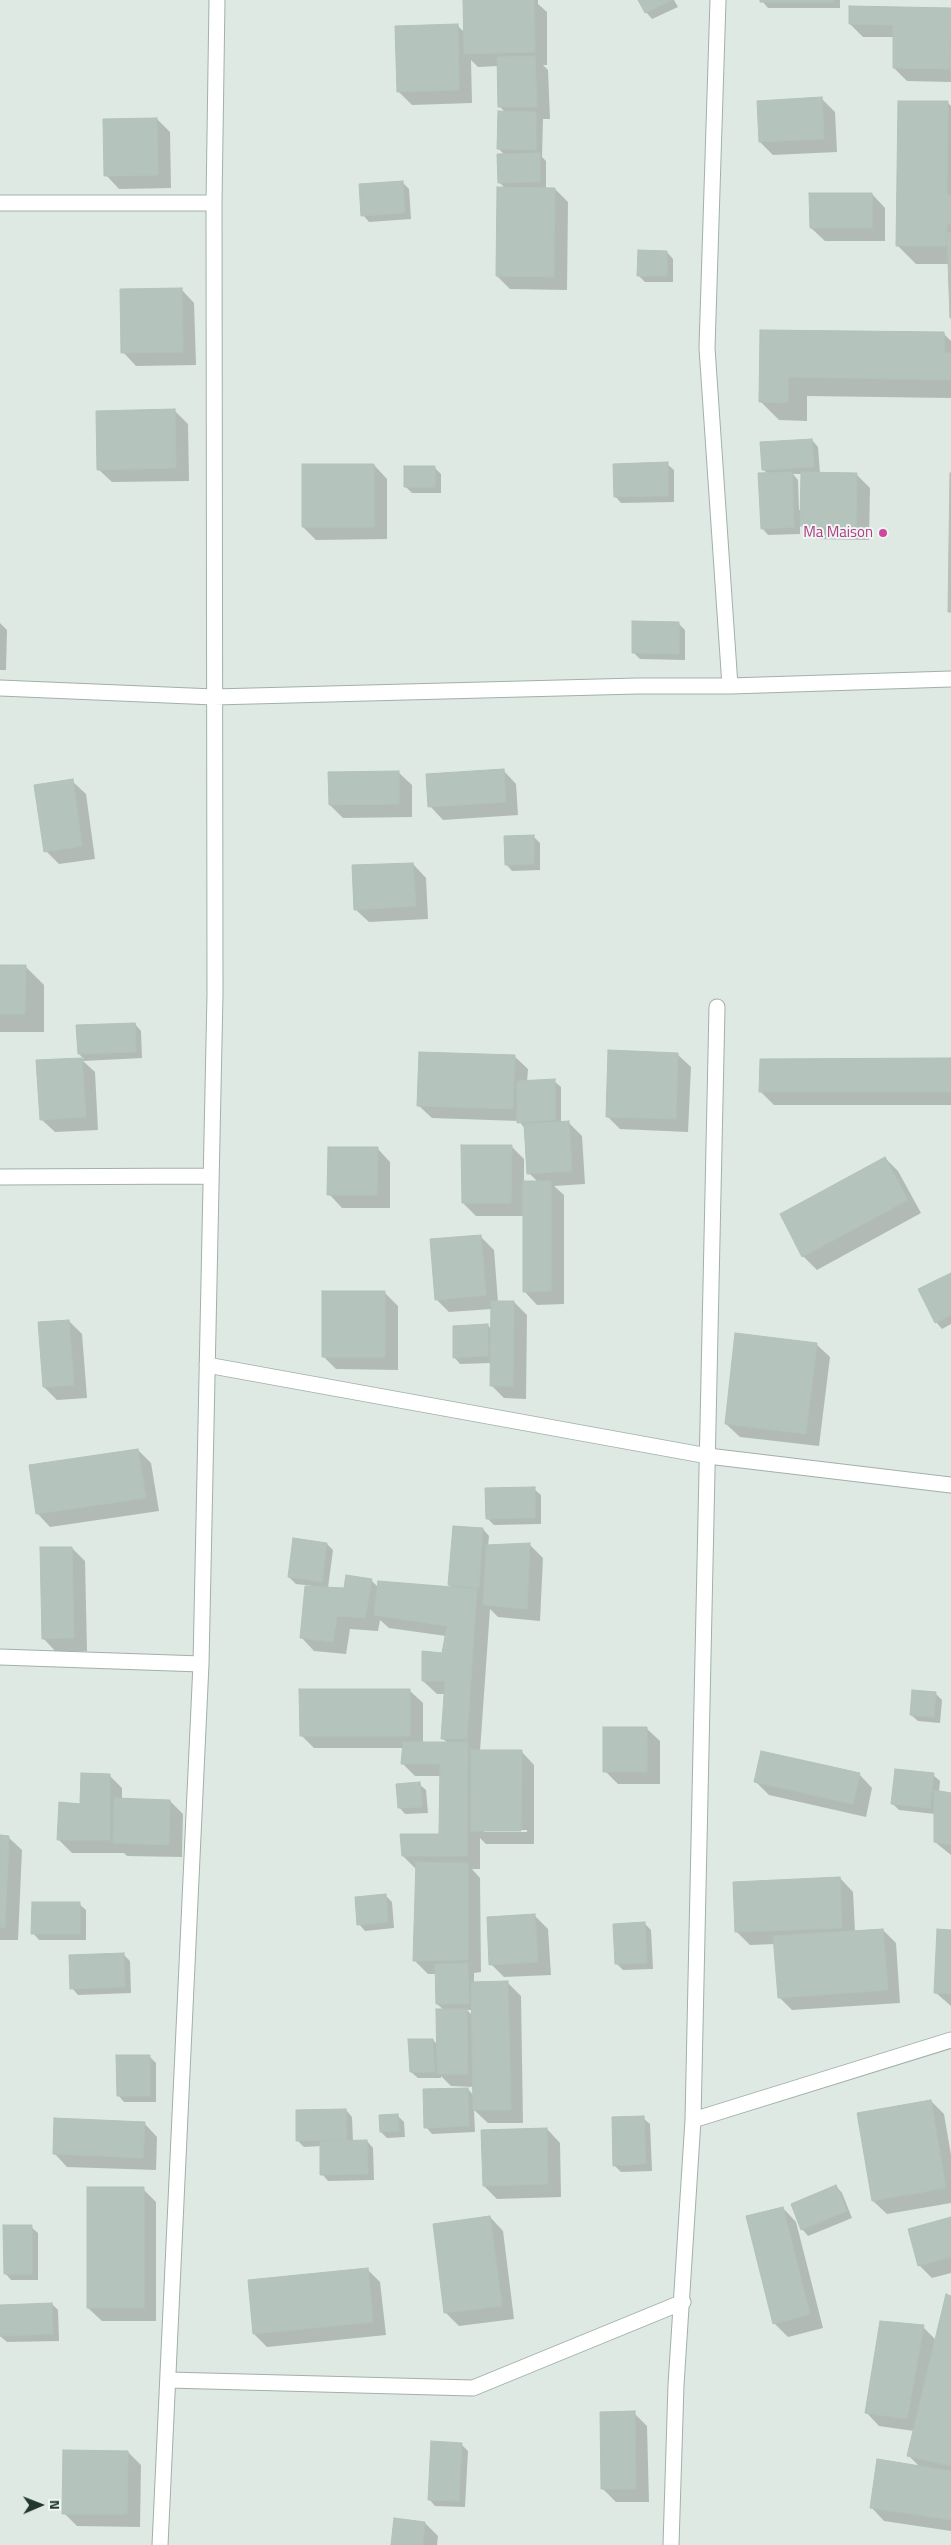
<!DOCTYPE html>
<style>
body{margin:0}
#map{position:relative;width:951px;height:2545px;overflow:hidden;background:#dee9e3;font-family:"Titillium Web",sans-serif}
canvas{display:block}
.north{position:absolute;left:15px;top:2480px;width:50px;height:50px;-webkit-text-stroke:4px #eef6f2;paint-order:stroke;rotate:89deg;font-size:14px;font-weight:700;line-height:20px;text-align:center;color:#213730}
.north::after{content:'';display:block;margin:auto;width:18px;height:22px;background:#213730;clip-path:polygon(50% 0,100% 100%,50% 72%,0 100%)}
</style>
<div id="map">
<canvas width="951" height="2545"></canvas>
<div class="north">N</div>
</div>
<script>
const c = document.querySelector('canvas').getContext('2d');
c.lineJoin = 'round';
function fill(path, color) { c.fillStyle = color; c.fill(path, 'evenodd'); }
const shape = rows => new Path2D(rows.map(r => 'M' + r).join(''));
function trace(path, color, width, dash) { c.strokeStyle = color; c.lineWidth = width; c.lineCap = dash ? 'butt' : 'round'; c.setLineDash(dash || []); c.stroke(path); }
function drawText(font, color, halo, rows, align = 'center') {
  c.font = font + ' "Titillium Web",sans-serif'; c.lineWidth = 4; c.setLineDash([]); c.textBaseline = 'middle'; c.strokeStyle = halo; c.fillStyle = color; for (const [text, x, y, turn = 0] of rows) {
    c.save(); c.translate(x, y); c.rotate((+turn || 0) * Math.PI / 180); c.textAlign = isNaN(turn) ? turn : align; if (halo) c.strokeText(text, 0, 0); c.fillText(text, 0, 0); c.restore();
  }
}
fill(shape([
 [471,0,538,0,538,4,547,12,547,65,543,65,548,70,550,119,543,119,542,157,546,161,546,189,555,189,568,202,567,290,510,289,497,276,505,188,499,182,505,155,498,148,506,113,500,107,498,66,478,67,471,60,472,103,412,105,398,91,458,26,464,32],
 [640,0,674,0,678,7,652,19,646,12],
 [761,0,840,0,840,8,768,8],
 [950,9,951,82,907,81,894,68,895,37,863,37,850,24],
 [822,99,835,112,837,152,773,155,760,142],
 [948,103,951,106,951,302,949,264,916,264,897,245],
 [157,119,170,132,171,188,119,189,106,175],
 [402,182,409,189,411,219,369,222,363,215],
 [872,194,885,208,885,241,825,241,811,228],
 [667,252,673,259,673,282,645,282,639,276],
 [181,289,194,303,196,365,136,366,123,352],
 [761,331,944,334,951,341,951,398,807,396,807,421,779,420,760,401],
 [174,410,188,424,189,481,112,482,98,469],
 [812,440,818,447,820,473,857,475,870,488,869,540,815,539,800,524,800,534,768,535,762,528,768,474,763,469],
 [793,474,802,474,802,510,799,510,798,480],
 [667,464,674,470,674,502,621,503,615,496],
 [374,465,387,479,387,539,316,540,303,527],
 [434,467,441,474,441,493,412,493,405,486],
 [0,623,7,630,6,670,0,670],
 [678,623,685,630,685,660,640,659,634,653],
 [503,770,516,784,518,815,443,820,430,806],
 [398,772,412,785,412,817,343,818,330,805],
 [72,781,86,794,95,859,59,864,46,851],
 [533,836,540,843,540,870,512,871,506,864],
 [413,864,426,878,428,919,369,922,355,909],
 [0,966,25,966,44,985,44,1032,0,1032],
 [135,1024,141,1031,142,1058,83,1061,95,1072,98,1130,55,1132,41,1119,38,1061,84,1059,79,1054],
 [677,1054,691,1067,688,1132,620,1129,607,1116],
 [514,1056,528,1069,527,1082,554,1081,561,1087,561,1123,569,1123,582,1136,585,1184,554,1186,564,1195,564,1304,537,1305,524,1291,524,1216,476,1216,463,1203,511,1146,524,1159,524,1182,538,1182,529,1173,526,1130,519,1121,432,1118,418,1105],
 [951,1060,951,1105,774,1105,761,1092],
 [377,1148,390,1162,390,1208,342,1208,329,1194],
 [885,1158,898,1171,921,1213,817,1270,803,1256,781,1215],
 [480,1236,494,1250,498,1302,514,1302,527,1315,526,1399,504,1398,491,1385,491,1363,460,1364,454,1357,487,1325,492,1329,492,1309,449,1312,436,1299],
 [951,1275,951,1324,942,1329,936,1322],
 [384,1292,398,1306,398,1370,336,1369,323,1356],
 [69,1321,82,1334,87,1398,57,1400,44,1387],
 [816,1344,830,1357,819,1446,740,1437,726,1424],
 [138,1450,151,1463,159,1511,50,1527,37,1513],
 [534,1489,541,1495,541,1524,494,1525,487,1518],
 [483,1529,489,1536,488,1547,530,1545,543,1558,540,1621,498,1617,490,1609,480,1751,521,1751,534,1765,534,1844,486,1844,480,1838,480,1869,472,1869,480,1878,481,1972,474,1973,474,1983,508,1983,521,1996,523,2123,488,2123,474,2110,475,2132,432,2134,426,2127,468,2089,474,2096,474,2087,451,2086,441,2076,441,2078,418,2078,411,2072,433,2040,438,2045,444,2010,437,2004,437,1974,428,1974,415,1961,416,1869,403,1856,440,1835,441,1776,415,1776,402,1763,403,1748,314,1748,301,1735,409,1690,423,1703,423,1743,448,1743,442,1738,445,1694,437,1694,423,1681,443,1654,446,1636,389,1628,380,1620,378,1631,350,1629,346,1654,314,1651,301,1637,313,1586,296,1584,289,1577,327,1544,333,1550,328,1588,345,1589,371,1580,378,1587,453,1588,449,1585],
 [484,1830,527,1830,527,1832,484,1832],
 [467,2010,473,2010,473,2016],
 [72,1548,85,1561,87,1651,56,1652,43,1638],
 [935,1693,942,1700,940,1723,918,1721,911,1715],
 [646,1728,660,1741,660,1784,618,1784,605,1771],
 [859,1774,872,1788,866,1817,769,1795,756,1782],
 [109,1775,122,1788,122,1799,170,1801,183,1814,182,1857,127,1856,124,1853,72,1853,59,1840,82,1805],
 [933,1775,940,1781,939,1792,951,1794,951,1855,935,1842,935,1814,899,1810,893,1804],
 [419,1784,426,1790,428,1813,405,1814,399,1807],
 [0,1837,8,1837,22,1850,18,1940,0,1940],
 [840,1878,853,1892,855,1932,883,1930,896,1943,900,2003,792,2010,779,1997,775,1944,750,1945,737,1932,734,1883],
 [385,1895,392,1902,394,1928,365,1931,359,1924],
 [79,1904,86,1910,86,1940,39,1940,33,1933],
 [535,1916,548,1929,551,1975,504,1977,491,1964],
 [644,1923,651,1930,653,1969,623,1970,616,1963],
 [951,1931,951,2006,935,1992],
 [123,1954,130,1961,131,1993,78,1995,72,1988],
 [149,2056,156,2063,156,2102,124,2102,118,2095],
 [931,2101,944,2114,951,2155,951,2203,887,2214,873,2201],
 [346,2110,352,2117,353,2142,367,2141,373,2148,374,2180,328,2181,322,2174,321,2146,304,2147,297,2140],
 [398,2116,404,2122,405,2137,387,2138,381,2132],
 [643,2118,650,2124,652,2171,621,2172,614,2165],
 [144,2123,157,2137,156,2170,67,2167,54,2153],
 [547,2129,560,2143,561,2197,497,2199,484,2186],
 [836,2186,842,2193,852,2218,808,2236,802,2229],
 [143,2189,156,2202,156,2321,102,2321,88,2308],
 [783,2208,796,2222,823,2328,788,2337,774,2323],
 [490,2217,503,2231,514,2319,459,2326,446,2313],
 [951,2219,951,2273,932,2278,919,2265],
 [31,2227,38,2233,38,2280,11,2280,5,2273],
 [367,2269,380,2282,386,2335,267,2347,254,2334],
 [951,2297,951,2531,884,2521,871,2507,920,2467,908,2455,914,2431,879,2426,866,2412,923,2327,936,2340],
 [52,2304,58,2310,59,2341,7,2342,0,2336,0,2306],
 [634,2413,647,2426,649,2502,616,2502,603,2489],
 [461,2444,468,2451,465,2507,435,2506,429,2499],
 [128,2452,141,2465,140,2527,77,2526,64,2513],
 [425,2523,438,2536,437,2545,392,2545]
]), '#0003');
const building = shape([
 [463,0,534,0,535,52,464,54,463,0],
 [638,0,672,0,645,13,638,0],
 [760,0,834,0,834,2,760,2,760,0],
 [849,6,951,8,950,69,893,68,893,25,849,24,849,6],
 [458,24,459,90,397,92,395,26,458,24],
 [535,56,537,107,498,107,497,57,535,56],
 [822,97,824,139,759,142,757,101,822,97],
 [898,101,948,101,947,195,951,195,951,224,947,224,946,246,896,246,898,101],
 [498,111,536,112,536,150,497,149,498,111],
 [157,118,158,175,104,176,103,119,157,118],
 [540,153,540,182,498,183,497,154,540,153],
 [403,181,405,213,361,216,359,184,403,181],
 [497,187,555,188,554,277,496,276,497,187],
 [809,193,872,193,872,228,810,228,809,193],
 [947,233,951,233,951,318,950,318,947,233],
 [638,250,667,251,667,276,637,276,638,250],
 [182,288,183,352,121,353,120,289,182,288],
 [760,330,944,332,945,353,951,353,951,380,788,377,788,403,759,402,760,330],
 [175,409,176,468,97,470,96,411,175,409],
 [812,439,814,467,762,470,760,442,812,439],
 [668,462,668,496,614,497,613,464,668,462],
 [302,464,374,464,374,527,302,527,302,464],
 [404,466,435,466,435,487,404,487,404,466],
 [792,472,794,527,761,529,758,473,792,472],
 [801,472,857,473,856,528,800,526,801,472],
 [950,473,951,473,951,612,948,612,950,473],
 [632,621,679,622,679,654,632,653,632,621],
 [504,769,506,802,428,807,426,774,504,769],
 [399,771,399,804,329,805,328,772,399,771],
 [73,779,82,846,44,852,34,785,73,779],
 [534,835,534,864,505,865,504,836,534,835],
 [413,863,416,906,354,910,352,865,413,863],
 [0,965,26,965,25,1014,0,1014,0,965],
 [135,1023,136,1052,78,1054,76,1025,135,1023],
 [608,1050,678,1053,676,1119,606,1117,608,1050],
 [419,1052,515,1055,513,1109,417,1106,419,1052],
 [82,1058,86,1117,40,1120,36,1060,82,1058],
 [951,1058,951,1092,759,1092,760,1059,951,1058],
 [555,1079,555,1120,517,1123,517,1081,555,1079],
 [569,1121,572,1171,527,1174,524,1124,569,1121],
 [461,1145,512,1145,511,1203,462,1203,461,1145],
 [328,1147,378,1147,377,1195,327,1195,328,1147],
 [885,1157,908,1200,802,1257,780,1214,885,1157],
 [523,1181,551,1181,551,1291,523,1292,523,1181],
 [481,1235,486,1295,435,1300,430,1239,481,1235],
 [951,1273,951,1315,935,1323,918,1289,951,1273],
 [322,1291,385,1291,385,1357,322,1357,322,1291],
 [491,1301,514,1301,513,1386,490,1386,491,1301],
 [69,1320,74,1385,43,1387,38,1322,69,1320],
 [488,1324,488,1356,453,1358,453,1326,488,1324],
 [735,1333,817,1343,806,1434,725,1424,735,1333],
 [138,1449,146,1498,36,1514,29,1465,138,1449],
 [535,1487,535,1518,486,1519,485,1488,535,1487],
 [453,1526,483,1528,479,1588,448,1585,453,1526],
 [293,1538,327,1543,322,1582,288,1577,293,1538],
 [530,1543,527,1609,483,1605,486,1545,530,1543],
 [40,1547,72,1547,74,1638,42,1639,40,1547],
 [346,1575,372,1579,365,1618,337,1616,333,1642,300,1638,305,1586,344,1588,346,1575],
 [378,1581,477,1589,467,1739,441,1739,445,1681,422,1681,422,1651,442,1653,447,1626,374,1615,378,1581],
 [299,1689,410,1689,410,1736,300,1736,299,1689],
 [912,1690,936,1692,934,1717,910,1715,912,1690],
 [603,1727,647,1727,647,1772,603,1772,603,1727],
 [403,1742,468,1742,467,1856,402,1856,400,1834,439,1834,440,1764,401,1764,403,1742],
 [471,1750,522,1750,521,1831,471,1831,471,1750],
 [761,1751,860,1773,853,1804,754,1782,761,1751],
 [895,1769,934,1773,930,1808,891,1804,895,1769],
 [81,1773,110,1774,110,1840,57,1840,59,1802,80,1804,81,1773],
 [420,1782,422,1807,398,1808,396,1784,420,1782],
 [934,1790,951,1793,951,1845,934,1842,934,1790],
 [114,1798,170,1800,169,1845,113,1843,114,1798],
 [0,1835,9,1836,5,1928,0,1927,0,1835],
 [416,1862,468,1863,468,1960,413,1961,416,1862],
 [840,1877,842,1928,735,1932,733,1882,840,1877],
 [386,1894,388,1922,357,1925,355,1897,386,1894],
 [32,1902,80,1902,80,1934,31,1934,32,1902],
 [535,1914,538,1962,489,1965,487,1917,535,1914],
 [645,1922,647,1963,615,1964,613,1924,645,1922],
 [883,1929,888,1990,778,1998,773,1936,883,1929],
 [937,1929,951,1930,951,1994,934,1993,937,1929],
 [124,1953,125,1987,70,1989,69,1955,124,1953],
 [468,1963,469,2004,436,2004,435,1964,468,1963],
 [508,1981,511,2110,473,2110,471,1982,508,1981],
 [436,2009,467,2009,468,2074,437,2074,436,2009],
 [408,2039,433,2039,435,2072,410,2072,408,2039],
 [116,2055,150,2055,150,2096,117,2096,116,2055],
 [468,2088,469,2126,424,2128,423,2089,468,2088],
 [931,2100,946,2188,872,2201,857,2113,931,2100],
 [346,2109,347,2140,296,2141,296,2110,346,2109],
 [398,2114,399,2131,380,2132,379,2115,398,2114],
 [644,2116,646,2164,613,2166,612,2117,644,2116],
 [54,2118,145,2122,143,2158,53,2154,54,2118],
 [547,2128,548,2184,483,2186,481,2130,547,2128],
 [367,2140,368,2174,320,2175,320,2141,367,2140],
 [836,2185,847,2211,801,2230,791,2204,836,2185],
 [87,2187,144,2187,144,2308,87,2308,87,2187],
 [783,2207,810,2314,773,2324,746,2216,783,2207],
 [490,2216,502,2306,444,2313,433,2224,490,2216],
 [951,2217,951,2257,918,2266,908,2229,951,2217],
 [3,2225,32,2225,32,2274,4,2274,3,2225],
 [368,2268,373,2322,253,2334,248,2280,368,2268],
 [946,2294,951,2296,951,2466,907,2456,946,2294],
 [52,2303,53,2334,0,2336,0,2305,52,2303],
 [880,2321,924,2325,907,2419,865,2413,880,2321],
 [635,2411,636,2489,601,2489,600,2412,635,2411],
 [431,2441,462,2443,459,2501,428,2500,431,2441],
 [63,2450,128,2451,127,2514,62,2514,63,2450],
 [877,2459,951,2471,951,2520,870,2508,877,2459],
 [394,2518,425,2522,423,2545,391,2545,394,2518]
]);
fill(building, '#b4c3bc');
trace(building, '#b1c2ba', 1);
const minor = shape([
 [718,0,707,348,730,686],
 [0,203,214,203],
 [0,688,214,697,637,686,730,686,951,679],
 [0,1177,211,1176],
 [207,1365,708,1456,951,1485],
 [0,1657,201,1664],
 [693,2120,951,2040],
 [168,2380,473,2388,683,2302],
 [160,2545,201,1664,215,994,214,203,217,0],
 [671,2545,676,2385,693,2120,717,1007]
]);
trace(minor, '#a2b0aa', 17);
trace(minor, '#fff', 15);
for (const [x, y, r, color] of [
 [883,533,5,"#d1479c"]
]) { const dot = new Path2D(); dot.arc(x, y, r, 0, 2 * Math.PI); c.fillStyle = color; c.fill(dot); trace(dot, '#eef6f2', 2); }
drawText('15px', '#b23c85', '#eef6f2', [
 ["Ma Maison",873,533]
], 'right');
</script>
